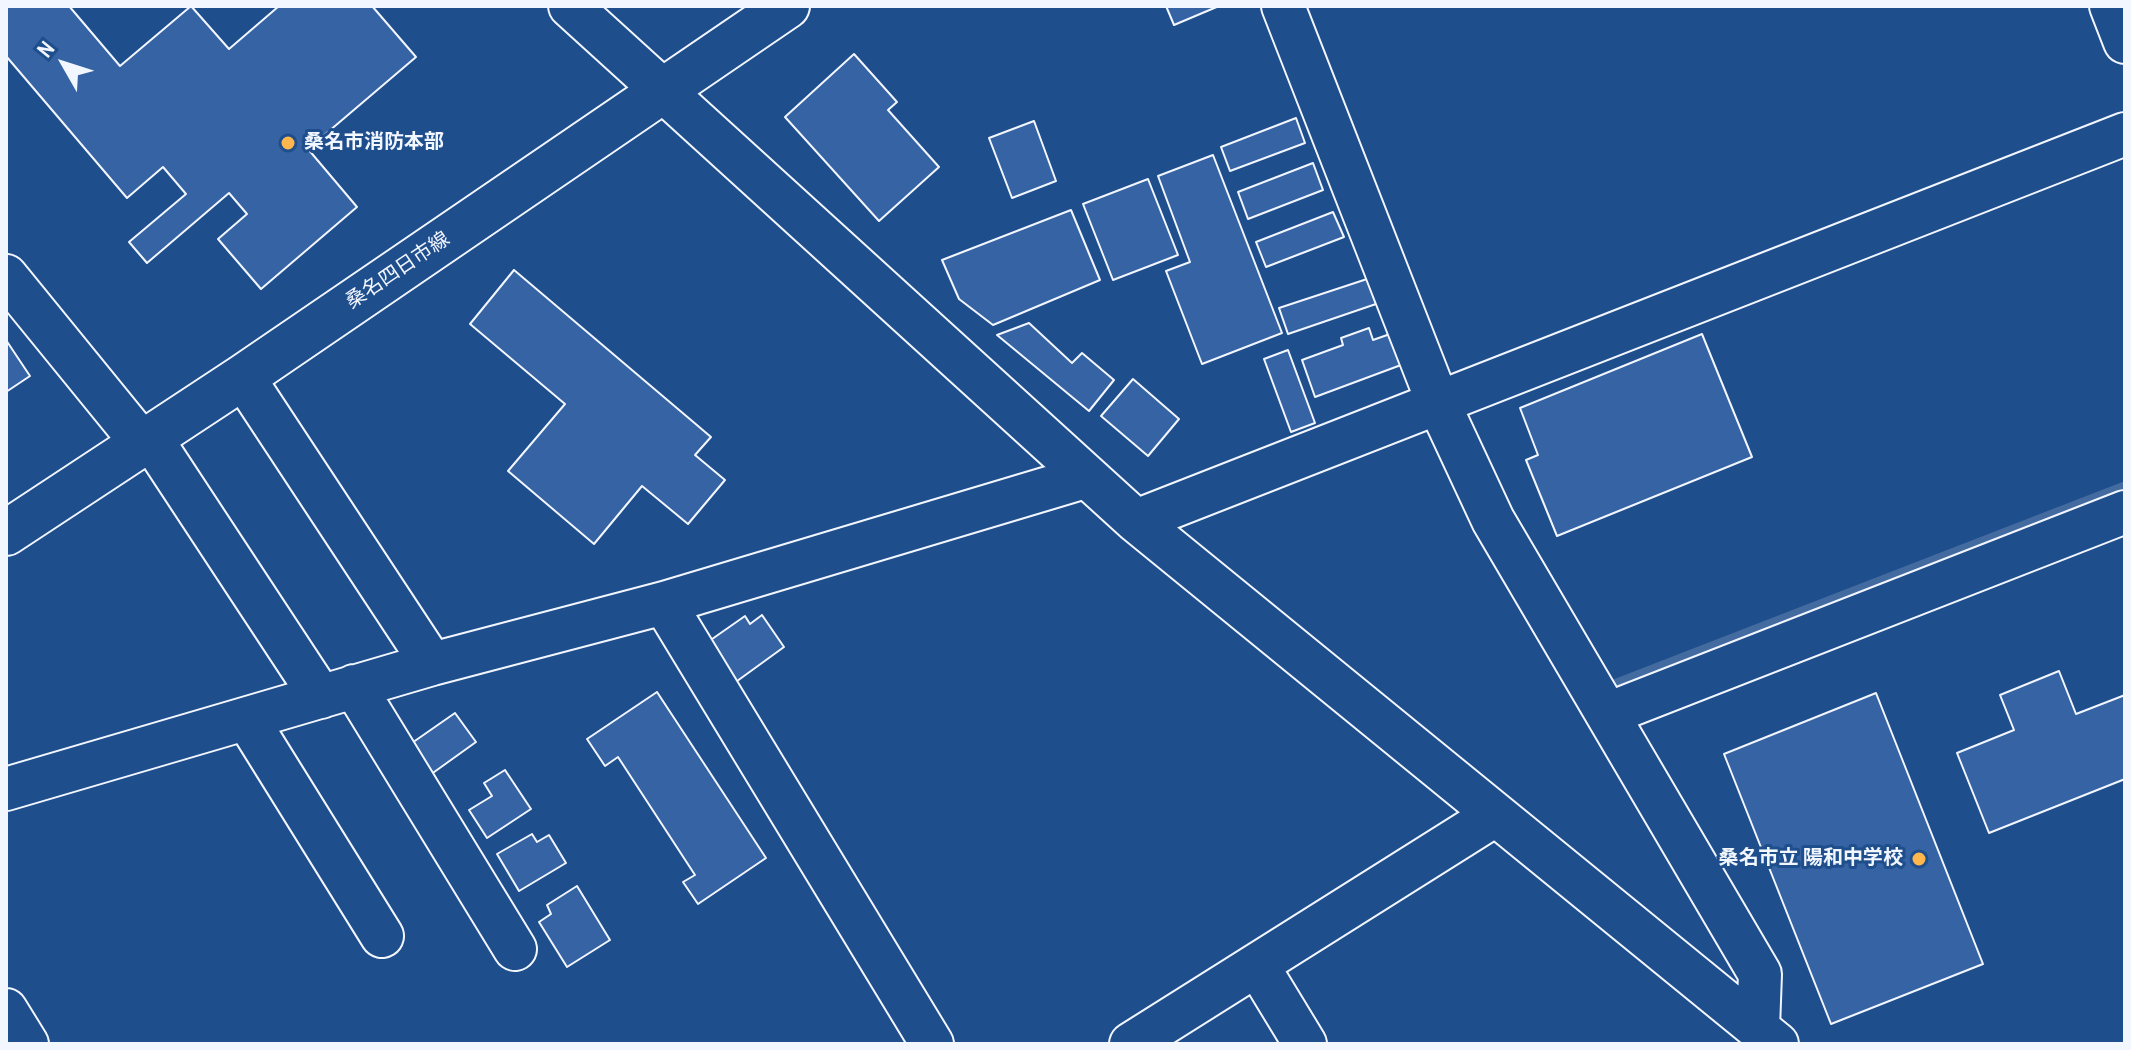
<!DOCTYPE html>
<meta charset="utf-8">
<style>
body{margin:0}
#map{position:relative;width:2131px;height:1050px;overflow:hidden;background:#1f4e8c;font-family:"Archivo Narrow",sans-serif}
canvas{display:block}
.frame{position:absolute;inset:0;border:8px solid #f2f6ff;pointer-events:none}
.north{position:absolute;left:24px;top:24px;width:80px;height:80px;-webkit-text-stroke:6px #1f4e8c;paint-order:stroke;rotate:309deg;font-size:22px;font-weight:700;line-height:32px;text-align:center;color:#f2f6ff}
.north::after{content:'';display:block;margin:auto;width:28px;height:36px;background:#f2f6ff;clip-path:polygon(50% 0,100% 100%,50% 72%,0 100%)}
</style>
<div id="map">
<canvas width="2131" height="1050"></canvas>
<div class="frame"></div>
<div class="north">N</div>
</div>
<script>
const c = document.querySelector('canvas').getContext('2d');
c.lineJoin = 'round';
const shape = rows => new Path2D(rows.map(r => 'M' + r).join(''));
function trace(path, color, width, dash) { c.strokeStyle = color; c.lineWidth = width; c.lineCap = dash ? 'butt' : 'round'; c.setLineDash(dash || []); c.stroke(path); }
function fill(path, color) { c.fillStyle = color; c.fill(path, 'evenodd'); }
function drawText(font, color, halo, rows, align = 'center') {
  c.font = font + ' "Archivo Narrow","Noto Sans JP",sans-serif'; c.lineWidth = 6; c.setLineDash([]); c.textBaseline = 'middle'; c.strokeStyle = halo; c.fillStyle = color; for (const [text, x, y, turn = 0] of rows) {
    c.save(); c.translate(x, y); c.rotate((+turn || 0) * Math.PI / 180); c.textAlign = isNaN(turn) ? turn : align; if (halo) c.strokeText(text, 0, 0); c.fillText(text, 0, 0); c.restore();
  }
}
trace(shape([
 [1612,686,2125,487]
]), '#446ba0', 11);
const building = shape([
 [6,6,69,6,120,66,191,6,229,49,279,6,372,6,416,57,308,149,357,207,261,289,218,239,247,214,229,193,147,263,129,242,186,194,163,167,127,198,6,56,6,6],
 [1166,6,1219,6,1174,25,1166,6],
 [854,54,897,102,888,110,939,167,879,221,785,117,854,54],
 [1296,118,1305,143,1230,171,1221,147,1296,118],
 [1034,121,1056,181,1012,198,989,138,1034,121],
 [1213,155,1282,333,1202,364,1166,271,1190,262,1158,176,1213,155],
 [1313,163,1323,190,1248,219,1238,192,1313,163],
 [1148,179,1178,255,1113,280,1083,204,1148,179],
 [1071,210,1100,280,993,325,959,299,942,260,1071,210],
 [1333,212,1344,237,1266,267,1256,242,1333,212],
 [514,270,711,437,695,455,725,480,688,524,642,486,594,544,508,471,565,404,470,324,514,270],
 [1367,279,1376,304,1288,334,1279,308,1367,279],
 [1029,323,1072,363,1082,353,1114,380,1089,411,997,335,1029,323],
 [1369,328,1373,340,1390,334,1401,365,1315,397,1302,360,1343,345,1341,338,1369,328],
 [1702,334,1752,457,1557,536,1526,460,1538,455,1520,408,1702,334],
 [6,340,30,376,6,392,6,340],
 [1288,350,1315,423,1291,432,1264,359,1288,350],
 [1133,379,1179,419,1148,456,1101,416,1133,379],
 [762,615,784,647,733,684,705,644,745,616,750,624,762,615],
 [2059,671,2076,714,2125,695,2125,779,1989,833,1957,753,2014,730,2000,695,2059,671],
 [657,692,766,858,698,904,683,882,695,875,618,757,605,766,587,739,657,692],
 [1876,693,1983,964,1831,1024,1724,754,1876,693],
 [455,713,476,742,430,775,409,745,455,713],
 [505,770,531,809,487,838,469,810,492,796,484,783,505,770],
 [532,834,537,842,549,835,566,863,519,891,497,854,532,834],
 [577,886,610,940,567,967,539,922,551,914,547,905,577,886]
]);
fill(building, '#3563a3');
trace(building, '#f2f6ff', 2);
const minor = shape([
 [570,6,1136,521,1777,1044],
 [1283,6,1437,400,1493,520,1760,974,1758,1028],
 [2111,6,2125,42],
 [6,276,142,443],
 [243,377,432,664],
 [150,437,321,697],
 [1136,521,2125,134],
 [664,603,932,1044],
 [354,686,515,949],
 [1610,713,2125,512],
 [247,719,382,936],
 [6,789,432,664,664,603,1085,477],
 [1257,965,1305,1044],
 [6,1010,27,1044],
 [1131,1044,1495,815]
]);
const major = shape([
 [6,533,243,377,787,6]
]);
trace(minor, '#f2f6ff', 46);
trace(major, '#f2f6ff', 48);
trace(minor, '#1f4e8c', 42);
trace(major, '#1f4e8c', 44);
for (const [x, y, r, color] of [
 [288,143,8,"#ffb74d"],
 [1919,859,8,"#ffb74d"]
]) { const dot = new Path2D(); dot.arc(x, y, r, 0, 2 * Math.PI); c.fillStyle = color; c.fill(dot); trace(dot, '#1f4e8c', 3); }
drawText('bold 20px', '#f2f6ff', '#1f4e8c', [
 ["桑名市消防本部",304,143],
 ["桑名市立 陽和中学校",1903,859,"right"]
], 'left');
drawText('20px', '#f2f6ff', '#1f4e8c', [
 ["桑名四日市線",398,271,-34]
]);
</script>
